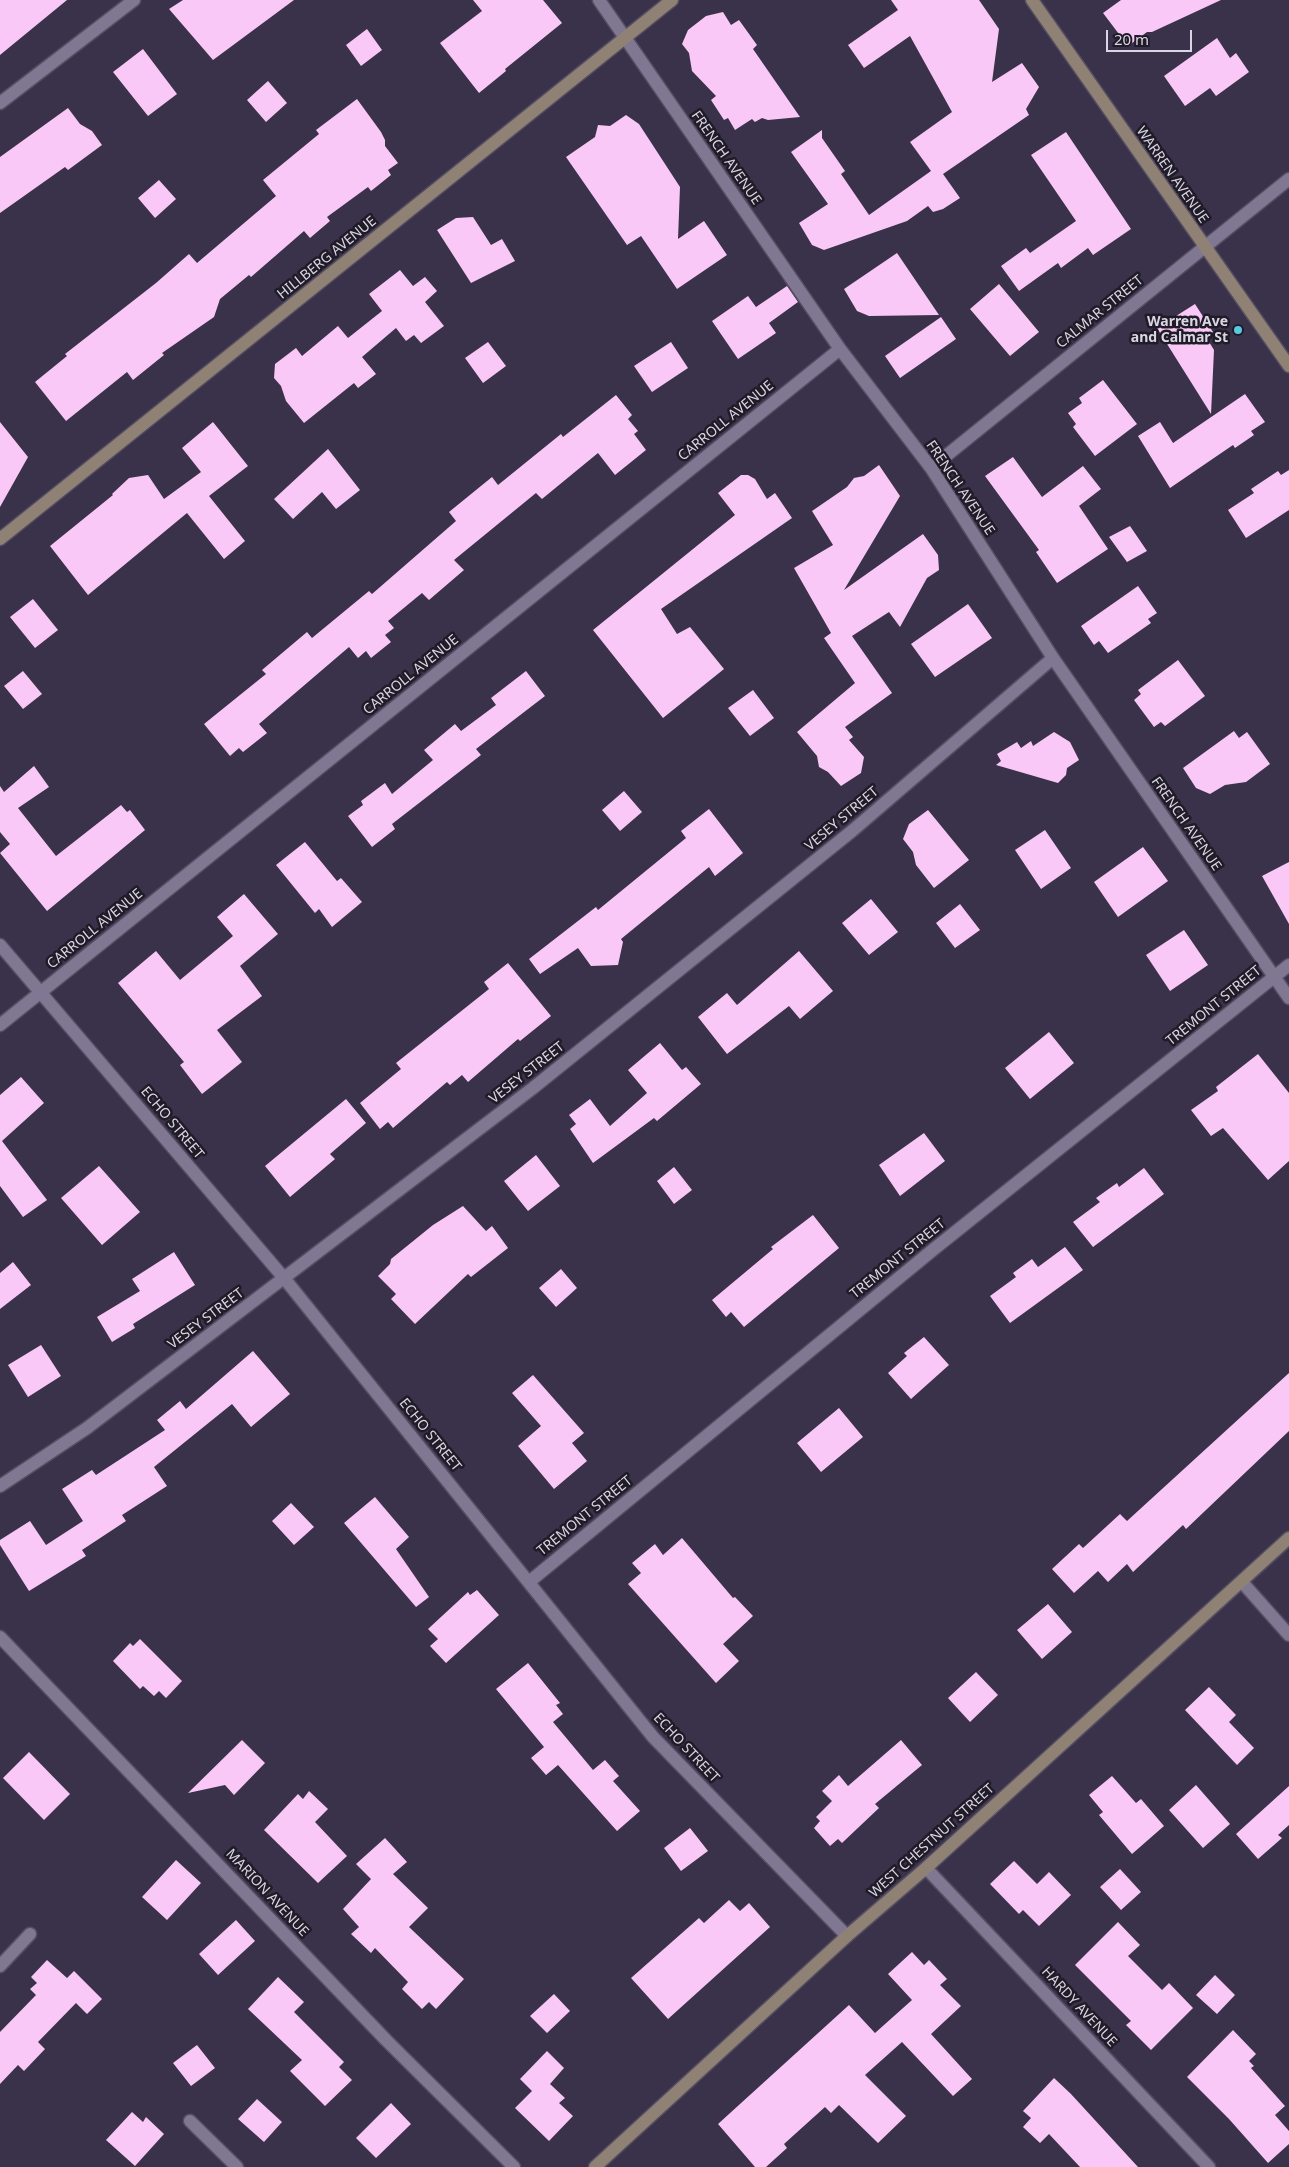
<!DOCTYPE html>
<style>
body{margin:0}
#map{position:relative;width:1289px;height:2167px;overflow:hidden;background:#3a324a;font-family:"Noto Sans",sans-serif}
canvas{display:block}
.scale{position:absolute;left:1106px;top:30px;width:86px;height:22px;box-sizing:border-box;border:2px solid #dad5e5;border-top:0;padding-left:6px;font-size:15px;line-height:18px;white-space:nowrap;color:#dad5e5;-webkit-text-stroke:4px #201c27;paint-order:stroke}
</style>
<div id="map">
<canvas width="1289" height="2167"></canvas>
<div class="scale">20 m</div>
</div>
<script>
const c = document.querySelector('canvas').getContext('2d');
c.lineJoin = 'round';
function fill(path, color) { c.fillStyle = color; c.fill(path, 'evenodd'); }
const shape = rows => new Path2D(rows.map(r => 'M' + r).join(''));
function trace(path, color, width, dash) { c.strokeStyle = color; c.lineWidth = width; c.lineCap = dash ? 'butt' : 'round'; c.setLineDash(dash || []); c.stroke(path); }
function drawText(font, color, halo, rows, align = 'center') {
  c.font = font + ' "Noto Sans",sans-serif'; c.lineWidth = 5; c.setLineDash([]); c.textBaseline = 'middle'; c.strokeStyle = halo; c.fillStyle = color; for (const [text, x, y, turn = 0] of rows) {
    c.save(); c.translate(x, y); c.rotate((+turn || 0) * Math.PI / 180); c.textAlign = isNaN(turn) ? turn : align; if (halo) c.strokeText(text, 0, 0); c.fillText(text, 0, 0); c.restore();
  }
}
fill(shape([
 [0,0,67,0,0,55],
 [183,0,294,0,213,60,169,9],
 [473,0,543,0,562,23,505,69,506,71,479,93,440,43,482,11],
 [891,0,979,0,999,29,992,82,1022,63,1039,87,1026,109,1029,115,943,174,960,198,943,209,933,212,928,206,907,221,824,250,812,245,799,223,828,204,791,152,822,130,822,138,845,171,841,174,869,215,931,171,910,142,952,112,910,36,864,68,848,45,898,10],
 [1121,0,1221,0,1152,32,1147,32,1128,46,1103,13],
 [723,12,731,25,739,20,757,45,753,49,800,117,768,120,762,118,755,122,752,119,735,130,728,118,724,120,711,100,716,96,692,71,689,53,682,44,688,30,706,16],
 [367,29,382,50,361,66,346,45],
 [1217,38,1230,58,1236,53,1249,72,1216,96,1210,88,1185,106,1164,76],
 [143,49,177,94,148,116,113,72],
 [268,81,287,103,266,122,247,100],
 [357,99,381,132,385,140,385,146,398,163,388,170,391,175,371,191,368,187,327,217,330,221,310,238,304,231,251,277,249,275,220,299,214,317,162,353,164,355,133,380,127,372,66,421,35,382,67,356,65,354,156,283,189,254,197,263,276,196,263,180,319,134,316,130],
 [68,108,80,124,92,131,102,145,68,170,65,167,0,213,0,157],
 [626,115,639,124,680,187,678,239,704,221,727,255,677,289,641,236,627,245,566,157,595,137,598,125,610,126],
 [1066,132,1131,229,1093,255,1088,248,1061,268,1058,263,1019,291,1001,266,1026,248,1030,253,1076,221,1031,155],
 [159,180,176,199,155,218,138,198],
 [473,217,491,245,502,239,515,261,471,283,437,230,456,218],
 [897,253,939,315,869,316,857,311,844,289],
 [400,270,413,286,425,277,437,291,425,302,444,326,421,343,414,335,406,341,396,328,362,357,376,374,358,388,354,383,304,423,286,401,281,386,274,378,275,364,296,348,302,356,338,326,348,338,382,311,369,294],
 [999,284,1039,332,1010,356,970,309],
 [787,286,798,302,769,323,776,333,738,359,712,321,748,296,756,307],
 [1195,304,1213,332,1206,337,1214,350,1211,414,1157,328],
 [941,317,956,339,900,378,885,356],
 [488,342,506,366,483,383,465,358],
 [671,342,688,368,652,392,634,366],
 [1103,380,1137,424,1095,456,1073,427,1076,424,1068,413,1082,403,1079,398],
 [1245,394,1265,422,1251,431,1254,435,1235,448,1233,445,1170,488,1138,436,1160,422,1173,443],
 [616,395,632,415,628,419,638,431,634,434,646,450,615,475,598,453,542,499,536,493,454,560,464,570,429,600,422,593,388,621,394,628,385,635,391,642,371,658,366,651,358,658,349,647,259,724,267,733,243,752,239,748,230,756,204,724,266,674,262,670,307,632,312,638,369,591,372,594,456,521,449,512,492,477,498,485,561,434,563,437],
 [0,422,28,457,0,507],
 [213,422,248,466,209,496,245,541,224,559,187,513,88,595,50,546,113,495,112,494,129,478,148,475,164,499,201,472,182,448],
 [328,449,360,490,336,509,322,492,293,519,274,499],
 [1013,457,1042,497,1083,466,1101,489,1079,506,1108,549,1057,583,1036,552,1039,550,985,476],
 [879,465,900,496,844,590,923,534,938,555,939,570,927,578,900,627,889,612,852,636,892,693,845,727,853,737,849,740,864,757,861,773,841,786,828,772,819,767,817,756,797,732,855,683,824,638,831,633,794,568,833,545,812,511,847,487,854,478,864,476],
 [1289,470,1289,510,1246,538,1228,510,1254,493,1251,489,1278,471,1281,475],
 [741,475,748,475,755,479,767,499,775,493,792,518,661,609,677,634,690,627,724,669,663,718,593,630,735,515,718,493],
 [1130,526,1147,551,1127,562,1109,537],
 [1138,586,1157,613,1148,619,1151,623,1108,653,1099,641,1094,645,1081,626],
 [33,599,58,630,35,648,10,617],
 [968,604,992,638,935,677,911,644],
 [1178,660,1205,696,1165,726,1161,722,1154,727,1134,700,1141,694,1138,690],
 [23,671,42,694,23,709,4,686],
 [526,671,545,696,476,749,481,755,392,824,395,829,372,847,348,816,363,805,361,801,385,783,392,794,433,760,424,750,455,724,461,731,496,705,491,698],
 [753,690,774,718,750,736,728,708],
 [1234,731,1239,738,1247,732,1270,764,1246,782,1225,785,1210,794,1196,788,1183,768],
 [1054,732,1070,742,1079,760,1067,768,1066,775,1058,783,996,765,1001,761,997,754,1017,742,1021,748,1031,741,1033,746],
 [34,766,49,787,18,808,56,856,121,805,127,812,130,810,145,830,47,911,0,853,10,844,0,832,0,786,4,792],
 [624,791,642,812,620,831,602,810],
 [709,809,743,853,715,876,709,867,621,939,623,942,618,965,591,966,578,948,540,974,529,959,596,907,598,910,686,838,681,831],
 [928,810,969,860,934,888,916,865,913,852,903,839,909,824],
 [1045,830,1071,868,1041,889,1015,850],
 [305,842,337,881,341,878,362,902,332,927,319,909,315,913,276,865],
 [1143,847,1168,881,1118,917,1094,882],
 [1289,862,1289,924,1262,876],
 [244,894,278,934,240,966,262,996,217,1030,242,1062,202,1094,180,1065,184,1062,118,983,156,951,180,980,233,936,217,917],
 [871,899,898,932,869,955,842,923],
 [960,904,980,930,955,948,936,923],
 [1184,930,1208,965,1170,991,1146,955],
 [799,951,833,991,800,1019,789,1006,727,1054,698,1017,727,993,737,1005],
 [508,963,551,1016,520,1041,518,1039,468,1082,462,1075,450,1085,447,1082,393,1128,388,1122,380,1129,360,1103,401,1069,396,1063,489,989,484,982],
 [1049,1032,1074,1063,1030,1099,1005,1068],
 [660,1043,682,1070,686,1067,701,1084,657,1121,654,1118,593,1163,570,1129,576,1124,569,1115,590,1099,610,1126,647,1093,628,1070],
 [1258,1054,1289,1093,1289,1161,1268,1180,1223,1128,1211,1136,1191,1110,1218,1091,1216,1087],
 [21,1077,44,1103,2,1141,47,1200,23,1217,0,1186,0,1095],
 [346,1099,366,1123,330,1154,335,1159,290,1197,265,1166],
 [924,1133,945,1161,900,1196,879,1165],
 [536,1155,560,1186,528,1211,504,1181],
 [99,1166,140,1212,102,1245,61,1198],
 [674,1167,692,1190,674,1204,657,1181],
 [1144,1168,1164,1194,1093,1247,1073,1222,1100,1202,1096,1198,1117,1183,1119,1187],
 [463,1206,486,1231,492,1226,508,1248,471,1277,468,1274,415,1324,391,1299,396,1294,378,1276,390,1264,391,1259,433,1225],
 [813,1215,839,1248,744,1327,731,1312,726,1317,712,1300,773,1249,771,1247],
 [1065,1247,1083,1270,1010,1323,990,1296,1016,1277,1013,1273,1032,1259,1038,1267],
 [174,1252,195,1285,133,1324,135,1328,112,1342,97,1317,140,1291,132,1279],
 [13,1262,31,1285,0,1309,0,1273],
 [561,1269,577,1288,556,1307,539,1288],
 [924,1337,949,1365,911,1399,888,1373,907,1356,904,1353],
 [41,1345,61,1376,28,1397,8,1365],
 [253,1351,290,1394,251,1427,232,1404,154,1467,167,1486,122,1515,126,1521,82,1550,86,1556,29,1591,0,1545,0,1540,30,1521,46,1545,83,1521,62,1489,92,1470,96,1475,165,1430,157,1420,180,1401,186,1409],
 [1289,1373,1289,1431,1186,1529,1183,1525,1133,1572,1127,1564,1108,1582,1098,1571,1074,1593,1052,1569,1079,1544,1083,1548,1120,1514,1127,1521],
 [533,1375,584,1433,572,1443,587,1461,554,1489,518,1446,541,1426,512,1393],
 [839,1408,863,1437,821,1472,797,1443],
 [375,1497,409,1537,396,1549,429,1597,416,1607,344,1523],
 [291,1503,314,1527,294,1545,272,1521],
 [682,1538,733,1598,735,1597,753,1616,723,1644,739,1661,716,1683,628,1584,641,1573,632,1563,655,1544,663,1555],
 [477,1590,499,1615,446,1663,430,1646,438,1639,428,1629,468,1592,470,1595],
 [1048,1604,1072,1632,1042,1659,1017,1630],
 [140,1639,182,1681,166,1698,159,1691,154,1696,143,1686,140,1689,113,1661,130,1643,133,1646],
 [528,1663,560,1703,556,1705,563,1714,553,1722,593,1770,605,1760,619,1776,613,1781,640,1811,617,1831,558,1765,546,1775,531,1758,544,1747,496,1689],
 [976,1672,998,1695,970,1722,948,1698],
 [1209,1687,1236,1715,1229,1722,1254,1748,1237,1765,1185,1710],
 [242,1740,265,1763,234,1795,225,1785,188,1793],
 [901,1740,922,1765,875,1804,879,1808,842,1843,838,1839,830,1846,814,1828,820,1821,816,1817,832,1801,822,1791,839,1775,848,1786],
 [29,1752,70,1794,44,1820,3,1778],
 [1112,1776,1136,1803,1141,1799,1164,1826,1132,1854,1099,1815,1103,1812,1089,1795],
 [1196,1785,1230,1824,1203,1848,1169,1810],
 [1289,1786,1289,1825,1278,1835,1282,1838,1258,1859,1236,1834],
 [309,1791,328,1809,315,1822,347,1856,318,1883,264,1830,298,1794,303,1799],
 [690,1828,708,1851,681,1871,664,1848],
 [385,1838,407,1862,393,1874,428,1908,409,1927,464,1979,436,2009,429,2002,422,2009,402,1989,408,1982,375,1948,371,1953,351,1934,359,1927,343,1909,371,1879,356,1864],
 [176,1860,201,1883,167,1920,142,1897],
 [1014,1861,1037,1884,1049,1872,1071,1895,1039,1926,1023,1910,1019,1914,990,1884],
 [1120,1869,1141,1892,1121,1910,1100,1887],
 [729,1900,740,1911,749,1903,770,1927,668,2019,631,1978,699,1918,704,1923],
 [236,1920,255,1941,218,1975,199,1954],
 [1118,1922,1140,1945,1128,1956,1162,1990,1169,1983,1193,2008,1151,2050,1126,2025,1131,2021,1075,1965],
 [912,1952,924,1965,929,1960,947,1979,940,1985,961,2006,931,2034,972,2079,953,2096,902,2042,865,2075,906,2116,878,2143,839,2105,831,2113,825,2107,784,2144,787,2148,766,2167,755,2167,718,2124,849,2005,875,2033,912,2000,888,1974],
 [47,1960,67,1978,74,1971,102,1999,87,2014,76,2003,38,2042,45,2049,24,2071,18,2065,0,2084,0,2032,36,1995,30,1989,37,1983,31,1977],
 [1215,1975,1235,1995,1217,2014,1196,1995],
 [278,1977,304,2002,294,2012,344,2062,339,2067,352,2080,325,2106,290,2071,302,2060,248,2009],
 [554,1994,570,2011,547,2033,530,2016],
 [1233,2030,1256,2054,1249,2061,1254,2066,1251,2068,1285,2106,1275,2115,1289,2131,1289,2144,1268,2163,1229,2119,1187,2077],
 [197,2045,215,2068,191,2086,173,2063],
 [547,2051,564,2068,550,2084,565,2098,559,2103,573,2116,549,2141,515,2108,532,2091,520,2079],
 [1054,2078,1071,2094,1138,2167,1080,2167,1049,2134,1040,2143,1023,2127,1031,2118,1023,2111],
 [257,2099,282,2122,264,2142,238,2119],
 [391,2103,411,2124,376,2158,356,2138],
 [132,2112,143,2122,146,2117,164,2134,135,2166,106,2140]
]), '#fac8f6');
const street = shape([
 [599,0,840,349,931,468,1053,658,1289,998],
 [0,103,134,0],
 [931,468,1289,179],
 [0,945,284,1278,653,1737,847,1936],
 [0,1025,840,349],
 [0,1486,87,1428,533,1088,852,831,1053,658],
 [529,1582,934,1249,1289,965],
 [1242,1582,1289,1635],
 [0,1637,386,2040,514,2167],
 [926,1868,1209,2167],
 [0,1966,30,1934],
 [190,2121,237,2167]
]);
const secondary = shape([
 [1032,0,1289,366],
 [0,539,672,0],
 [595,2167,847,1936,926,1868,1289,1538]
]);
trace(street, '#554e63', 15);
trace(secondary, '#554e63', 15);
trace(street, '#807793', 12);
trace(secondary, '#8f8274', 12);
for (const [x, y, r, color] of [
 [1238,330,5,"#57c9e1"]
]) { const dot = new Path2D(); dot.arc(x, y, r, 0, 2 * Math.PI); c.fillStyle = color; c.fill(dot); trace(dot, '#201c27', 2); }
drawText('14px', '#dad5e5', '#201c27', [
 ["FRENCH AVENUE",726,158,55],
 ["WARREN AVENUE",1172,175,55],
 ["HILLBERG AVENUE",327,258,-39],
 ["CALMAR STREET",1100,312,-39],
 ["CARROLL AVENUE",726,421,-39],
 ["FRENCH AVENUE",960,488,56],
 ["CARROLL AVENUE",411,675,-39],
 ["VESEY STREET",842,819,-40],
 ["FRENCH AVENUE",1186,824,55],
 ["CARROLL AVENUE",95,929,-39],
 ["TREMONT STREET",1214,1006,-39],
 ["VESEY STREET",527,1073,-38],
 ["ECHO STREET",172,1123,50],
 ["TREMONT STREET",898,1259,-39],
 ["VESEY STREET",206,1319,-37],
 ["ECHO STREET",430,1435,51],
 ["TREMONT STREET",585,1516,-39],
 ["ECHO STREET",686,1748,47],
 ["WEST CHESTNUT STREET",932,1841,-42],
 ["MARION AVENUE",267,1893,47],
 ["HARDY AVENUE",1079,2007,47]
]);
drawText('bold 14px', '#dad5e5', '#201c27', [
 ["Warren Ave",1228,322],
 ["and Calmar St",1228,338]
], 'right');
</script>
